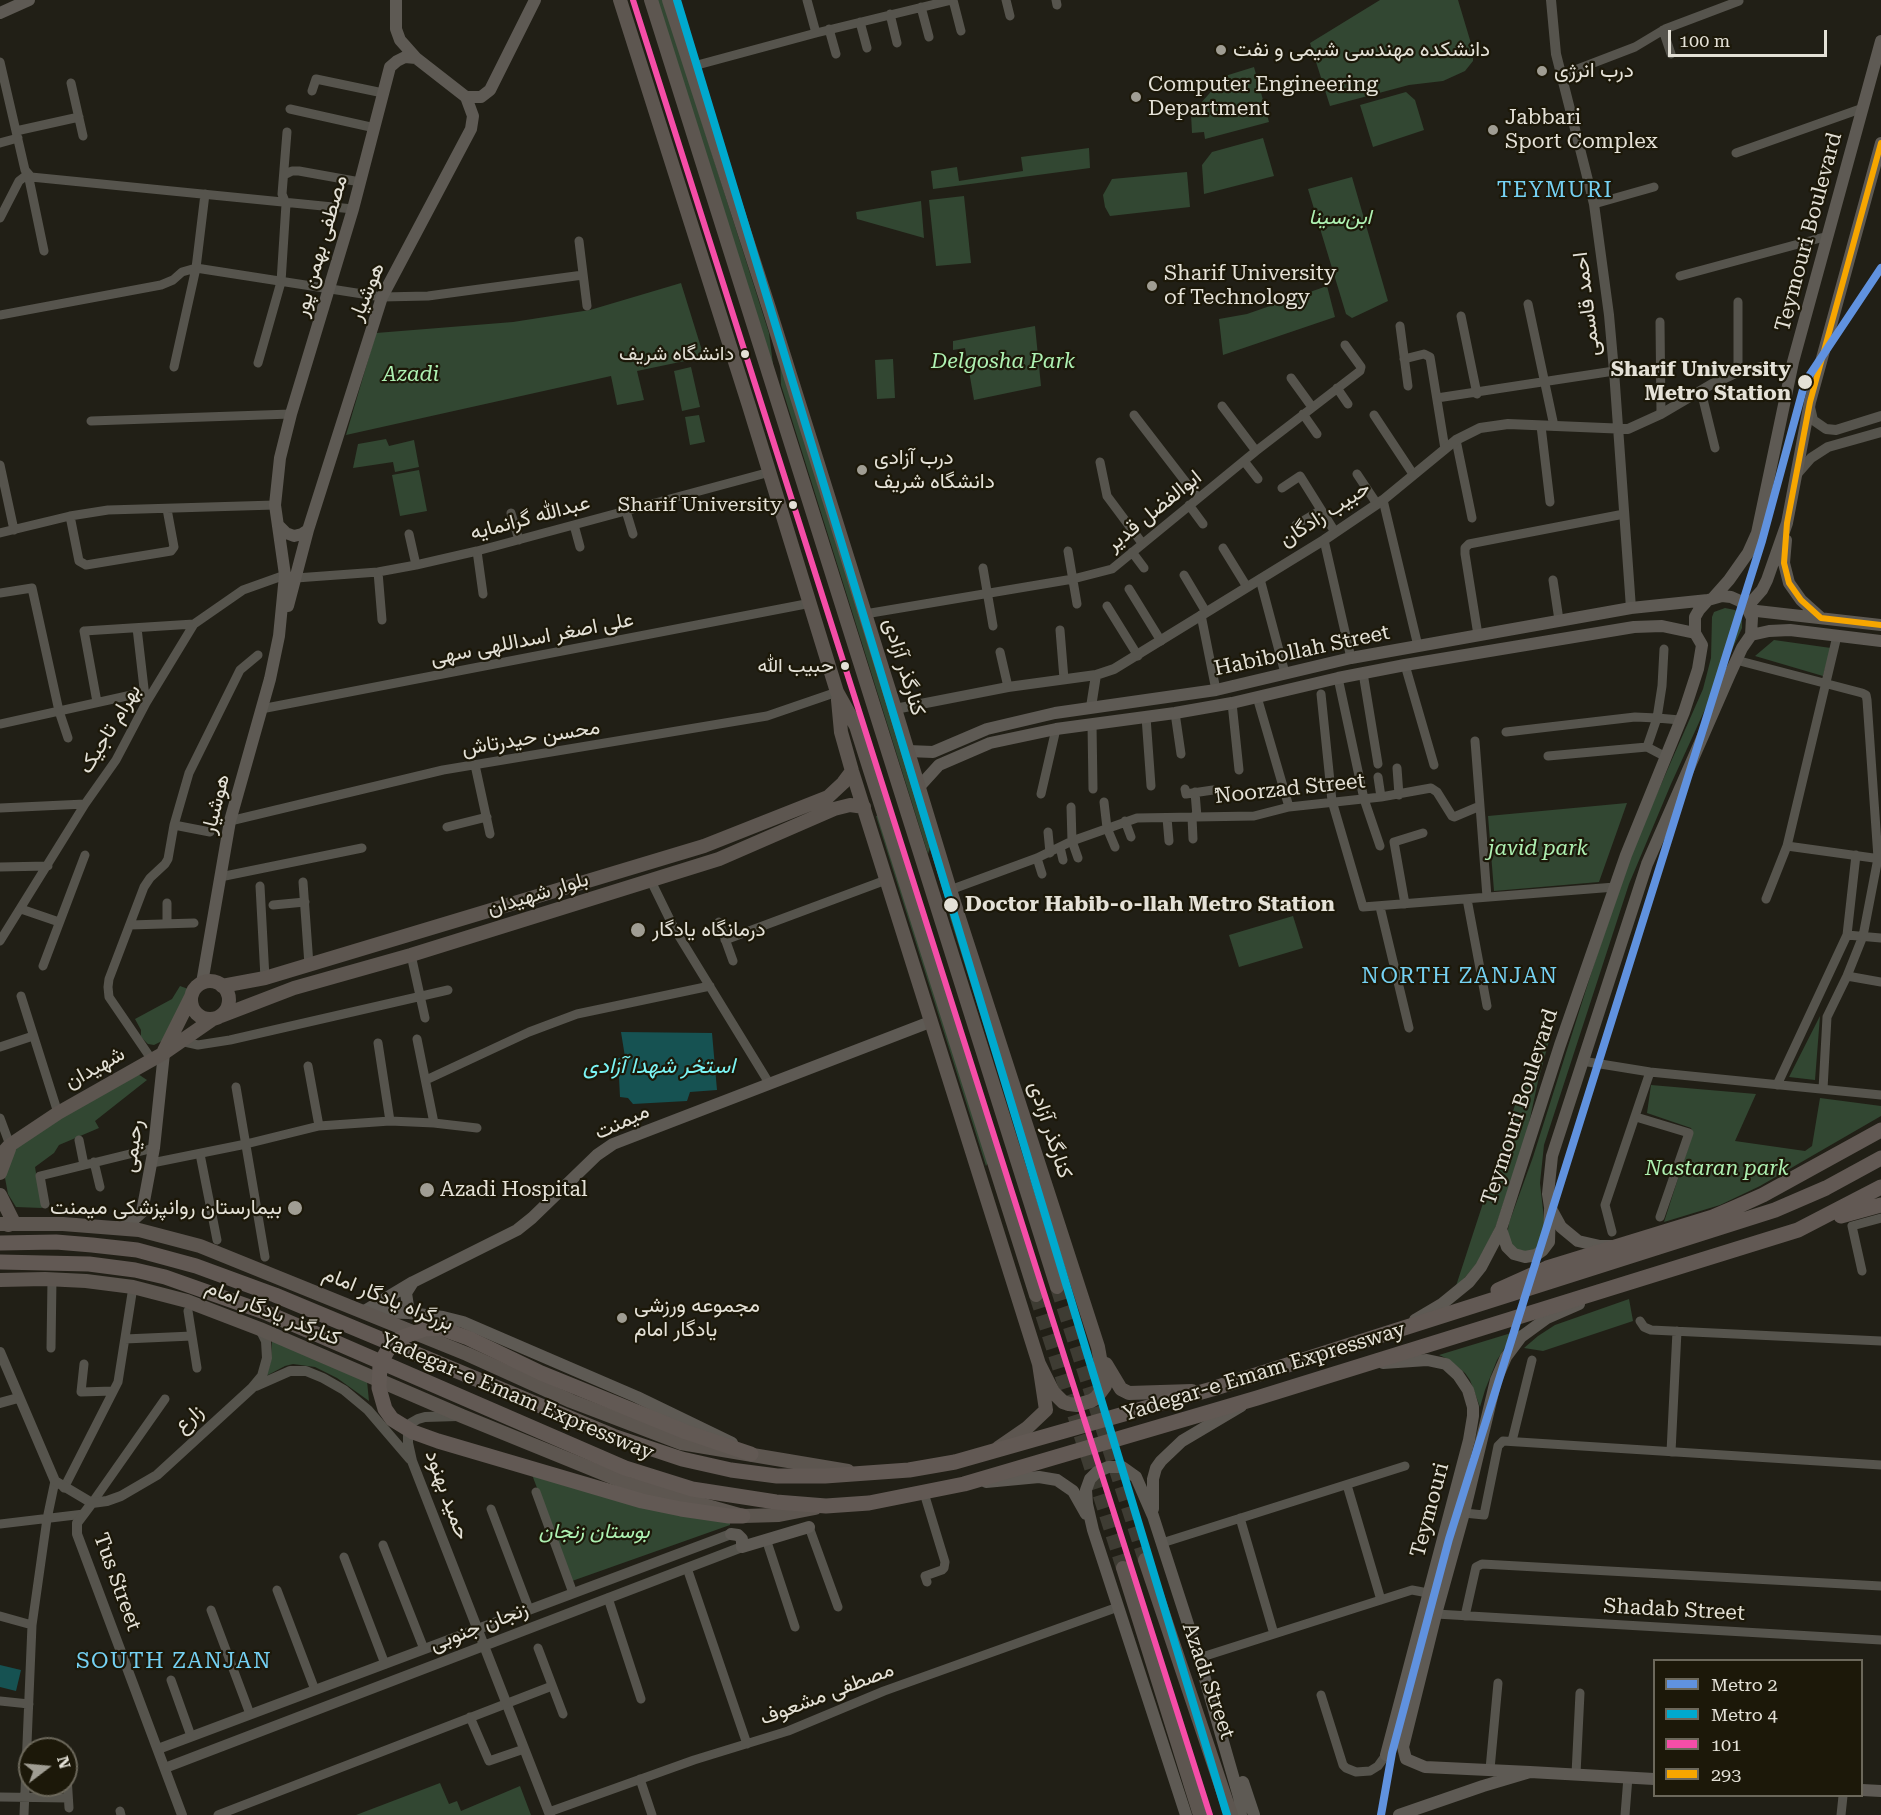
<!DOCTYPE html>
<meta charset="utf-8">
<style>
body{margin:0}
#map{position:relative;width:1881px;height:1815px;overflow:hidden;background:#211f16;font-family:"Roboto Serif",serif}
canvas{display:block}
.legend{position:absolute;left:1653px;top:1659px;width:210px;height:138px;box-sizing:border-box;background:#1c1809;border:2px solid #6c685b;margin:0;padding:8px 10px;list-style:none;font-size:18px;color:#e4e1d7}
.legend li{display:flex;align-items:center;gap:12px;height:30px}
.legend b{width:30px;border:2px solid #6c685b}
.north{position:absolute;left:18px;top:1737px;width:60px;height:60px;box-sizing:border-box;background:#1c1809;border:2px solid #6c685b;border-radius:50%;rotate:74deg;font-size:16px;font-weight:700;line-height:24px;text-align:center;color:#e4e1d7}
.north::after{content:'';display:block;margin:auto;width:21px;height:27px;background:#a09d93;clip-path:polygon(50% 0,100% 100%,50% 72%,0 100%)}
.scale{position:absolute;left:1668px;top:30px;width:159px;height:27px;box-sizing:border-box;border:3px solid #e4e1d7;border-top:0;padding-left:8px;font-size:18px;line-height:21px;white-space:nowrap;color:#e4e1d7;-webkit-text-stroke:4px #1c1809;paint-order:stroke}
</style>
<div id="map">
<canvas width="1881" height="1815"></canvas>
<ul class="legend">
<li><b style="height:8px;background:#6092df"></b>Metro 2</li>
<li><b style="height:8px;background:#00a9ce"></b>Metro 4</li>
<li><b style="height:8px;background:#f54da8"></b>101</li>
<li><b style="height:8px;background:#f7a600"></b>293</li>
</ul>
<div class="north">N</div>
<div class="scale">100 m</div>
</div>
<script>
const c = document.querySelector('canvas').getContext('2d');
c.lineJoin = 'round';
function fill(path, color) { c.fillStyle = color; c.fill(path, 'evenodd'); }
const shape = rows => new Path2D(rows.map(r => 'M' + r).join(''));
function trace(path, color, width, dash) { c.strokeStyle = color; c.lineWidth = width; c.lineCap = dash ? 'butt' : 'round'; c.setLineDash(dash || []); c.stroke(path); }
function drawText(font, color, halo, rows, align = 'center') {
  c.font = font + ' "Roboto Serif",Vazirmatn,serif'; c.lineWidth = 4.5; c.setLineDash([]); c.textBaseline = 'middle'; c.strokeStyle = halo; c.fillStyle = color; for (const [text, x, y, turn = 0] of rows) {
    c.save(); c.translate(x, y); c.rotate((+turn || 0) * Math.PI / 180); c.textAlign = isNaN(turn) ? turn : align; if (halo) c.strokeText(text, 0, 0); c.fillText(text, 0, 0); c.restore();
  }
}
fill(shape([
 [657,0,663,0,769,333,774,372],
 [1380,0,1458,0,1473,50,1473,61,1465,71,1443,81,1409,85,1330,106,1310,43],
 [1254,67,1269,122,1205,139,1204,132,1192,133,1191,114,1225,76],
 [1406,92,1415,100,1424,130,1373,147,1360,105],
 [1263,138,1274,176,1204,194,1202,165,1212,152],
 [1089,148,1090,168,933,189,931,171,957,167,959,181,1023,171,1021,157],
 [1187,172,1190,207,1110,216,1105,207,1103,195,1112,179],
 [1352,177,1388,301,1352,318,1346,314,1308,189],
 [964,196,971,263,936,266,929,200],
 [921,201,924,238,857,219,856,212],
 [681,283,704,357,637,371,644,400,617,405,611,376,346,435,376,333,513,322,590,310],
 [1327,286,1335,317,1223,355,1219,319,1247,314],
 [1035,326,1041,386,974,400,965,348,953,350,953,341],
 [893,359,895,398,877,399,875,360],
 [780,361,931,845,928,854,781,385],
 [691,367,700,407,682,411,674,371],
 [699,415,705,442,690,445,685,417],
 [386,439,389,446,414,440,419,467,395,472,393,462,353,468,358,444],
 [419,470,427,511,400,516,392,475],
 [1725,608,1735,610,1739,613,1742,617,1742,628,1671,784,1629,884,1544,1145,1540,1183,1544,1219,1544,1239,1537,1250,1525,1253,1511,1247,1507,1235,1509,1223,1533,1157,1597,955,1637,839,1703,689,1711,658,1712,617,1714,612],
 [1774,640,1831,648,1823,676,1755,656],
 [1627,803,1599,882,1494,891,1488,816],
 [879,815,990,1159,986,1166,876,816],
 [944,885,1035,1170,1030,1173,950,918],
 [1293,916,1303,948,1239,967,1229,935],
 [180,986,191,990,181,1004,166,1039,154,1045,148,1044,141,1037,141,1030,135,1019,172,999],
 [1820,1016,1815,1080,1789,1077],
 [1546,1024,1553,1027,1539,1077,1527,1132,1496,1226,1479,1261,1455,1289,1516,1102,1541,1032],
 [138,1074,147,1080,95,1121,99,1128,59,1145,54,1153,35,1167,42,1208,16,1207,8,1194,5,1178,6,1168,15,1149,53,1118],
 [1651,1085,1756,1094,1735,1141,1805,1151,1812,1146,1820,1098,1881,1106,1881,1116,1760,1186,1720,1205,1664,1222,1693,1132,1691,1128,1647,1113],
 [1629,1299,1633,1321,1543,1351,1524,1348,1538,1336,1555,1325],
 [1521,1330,1511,1338,1497,1360,1485,1390,1480,1407,1470,1380,1465,1373,1448,1359,1439,1355],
 [272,1341,367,1381,369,1401,337,1378,315,1367,293,1364,285,1366,266,1376,271,1361],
 [531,1472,730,1523,730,1525,572,1581],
 [440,1783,449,1804,457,1801,461,1811,520,1786,531,1815,356,1815]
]), '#324732');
fill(shape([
 [621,1032,712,1033,717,1090,690,1092,687,1101,633,1104,628,1098,620,1097,618,1058,625,1057],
 [0,1665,21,1670,16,1691,0,1687]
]), '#165252');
trace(shape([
 [1057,1287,1145,1560],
 [1036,1295,1123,1568]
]), '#3e3c33', 14, [14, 7]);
trace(shape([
 [807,0,816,33],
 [953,0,961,31],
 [1006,0,1010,16],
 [1056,0,1057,5],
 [921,7,929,37],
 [890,14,897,43],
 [860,22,867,48],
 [829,29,836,54],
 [1663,30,1671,54],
 [0,62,25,170,31,177,353,209],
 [690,67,816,33,952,0],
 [1562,75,1635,47,1665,29,1739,1],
 [71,83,83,136],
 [312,91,316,79,383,93],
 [290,109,375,128],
 [16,131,79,117],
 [0,143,18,138],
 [1736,153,1863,108],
 [284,175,292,171,299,171,360,182],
 [1594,204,1654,187],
 [0,218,19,181,28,174,44,251],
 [579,241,587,306],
 [1680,276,1828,236],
 [1738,302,1738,372],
 [1528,304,1554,426],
 [0,315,161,285,173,280,182,272,196,268,382,297,428,296,583,275],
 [1461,316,1477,394],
 [1660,322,1661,414],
 [1400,326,1408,386],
 [1404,359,1424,354,1430,357,1445,449],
 [258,363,281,282,286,204,282,194,287,132],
 [174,367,196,268,205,194],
 [1291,378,1312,407],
 [1337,388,1348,404],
 [1701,391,1715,448],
 [1437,398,1614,371],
 [1222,406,1256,451],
 [1303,414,1317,434],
 [1134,415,1198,498],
 [1374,415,1413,474],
 [91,421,291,414],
 [1541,426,1550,502],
 [1456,440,1472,518],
 [1244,461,1258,479],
 [1100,462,1107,496,1142,543],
 [0,465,14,530],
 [1357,474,1377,504],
 [1282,488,1300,476,1335,532],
 [1383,500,1418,646],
 [1189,505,1203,524],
 [626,511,633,534],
 [511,513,519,540],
 [70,516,79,561,86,565,171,551,174,547,167,509],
 [574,525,580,547],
 [1296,525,1321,510],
 [0,533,70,516,108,510,275,505],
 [409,534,416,565],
 [1324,540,1351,658],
 [1223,548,1247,587],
 [477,551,483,594],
 [1068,551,1077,604],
 [1132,552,1144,568],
 [983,568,993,626],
 [378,572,382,620],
 [1184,575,1206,612],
 [296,578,378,572,416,565,477,551,770,472],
 [1260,579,1285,673],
 [1553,580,1559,620],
 [1129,589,1161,641],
 [0,593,32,588,59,711,68,738],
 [1107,606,1138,656],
 [865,614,1073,579,1112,569,1256,451,1360,371,1361,367,1345,345],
 [1201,615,1216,690],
 [137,628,145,697],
 [1060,630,1064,679],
 [1478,635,1465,554,1465,548,1469,544,1624,514],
 [1000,652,1008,687],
 [1736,660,1862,693,1866,695,1867,700,1878,858,1863,936,1847,976,1827,1017,1823,1089],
 [1405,665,1434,765],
 [1363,673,1378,764],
 [1338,678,1364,799,1380,846],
 [1321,694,1332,801,1363,907,1615,887],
 [1257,697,1289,807],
 [97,702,84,631,194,624],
 [1232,703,1239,770],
 [261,709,811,603],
 [1175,713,1181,754],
 [1146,717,1151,786],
 [0,724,145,692],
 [1092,724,1093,789],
 [1506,732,1635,717,1657,718,1662,686,1664,649],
 [1475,741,1487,897],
 [1548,756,1647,747],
 [1666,757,1647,747,1657,718,1680,720],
 [475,765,490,834],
 [1397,768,1399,795],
 [1378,777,1381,797],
 [1185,789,1186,794,1213,790],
 [1195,792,1197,817],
 [1041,794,1056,729],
 [1104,802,1107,828,1115,847],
 [1071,807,1072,841,1078,858],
 [0,808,85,804],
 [1192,817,1193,839],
 [1167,818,1169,841],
 [230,821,443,770,767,716,837,692],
 [1125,821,1131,837],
 [174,825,210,832],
 [447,827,487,817],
 [1048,832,1050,853],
 [1787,846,1881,859],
 [1060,847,1063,860],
 [1037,858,1042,874],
 [0,867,48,866],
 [220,877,362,848],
 [651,881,674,928,769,1083],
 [303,882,309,965],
 [260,886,265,978],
 [950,890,1037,858,1072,841,1137,818,1254,816,1289,807,1381,797,1431,788,1437,792,1452,816,1454,817,1480,806],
 [1467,899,1487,1006],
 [1766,899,1787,846,1837,636],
 [1405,904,1394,842,1423,833],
 [273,905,305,902],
 [1380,907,1409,1028],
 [21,909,59,922],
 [719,922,733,961],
 [167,923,167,903],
 [130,925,194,923],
 [1847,935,1881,938],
 [725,940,886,880],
 [0,941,85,804,116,760,146,703,194,624,243,590,285,575],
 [411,955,425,1018],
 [43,966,85,855],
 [1847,976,1881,982],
 [21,996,58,1113],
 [417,1039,434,1123],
 [180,1041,198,1045,230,1040,448,990],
 [378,1043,390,1121],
 [0,1047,33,1036],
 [152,1060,109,997,108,987,109,979,144,887,150,878,165,864,168,859,174,825,189,773,240,670,258,655],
 [1582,1061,1650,1072,1881,1095],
 [308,1066,319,1126],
 [426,1080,529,1032,577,1014,710,986],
 [1777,1085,1847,935,1856,855],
 [236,1087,265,1257],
 [1636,1117,1689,1133,1660,1217],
 [0,1118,10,1145],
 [79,1140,84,1165],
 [200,1154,217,1240],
 [94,1162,100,1187],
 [152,1163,246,1144,319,1126,390,1121,434,1123,477,1128],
 [45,1204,40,1176,154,1148],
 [1612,1232,1605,1205,1650,1072],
 [1862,1271,1852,1226,1881,1218],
 [188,1311,197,1368],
 [1640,1321,1644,1327,1651,1330,1881,1341],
 [125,1339,192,1336],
 [51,1348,52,1279],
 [84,1364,81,1392,113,1391],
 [1512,1441,1532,1360],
 [1671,1452,1677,1331],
 [1347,1485,1381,1600],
 [64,1488,118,1382,133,1287],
 [536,1492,573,1593],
 [924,1493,945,1562,944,1568,942,1570,925,1576,927,1582],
 [92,1503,165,1399],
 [491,1509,529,1609],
 [1464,1513,1484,1515,1498,1446,1503,1441,1881,1465],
 [1240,1518,1274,1634],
 [0,1524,84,1514],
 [809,1527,838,1607],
 [766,1539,795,1627],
 [1162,1543,1405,1466],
 [383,1545,424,1649],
 [344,1557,385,1664],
 [687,1568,747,1744],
 [277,1590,315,1690],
 [608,1598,641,1699],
 [211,1610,250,1714],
 [1436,1614,1881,1640],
 [0,1616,32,1625],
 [1465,1616,1476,1567,1482,1564,1881,1586],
 [538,1648,563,1714],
 [1199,1658,1412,1590,1428,1593],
 [171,1680,191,1736],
 [1321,1695,1343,1765,1346,1768,1356,1772,1370,1771,1378,1766,1386,1755],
 [0,1701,29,1704],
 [470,1717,489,1761,524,1749],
 [66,1760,69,1808],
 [1490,1769,1498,1683],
 [1576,1774,1580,1693],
 [640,1779,652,1815],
 [0,1797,68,1798],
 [120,1811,121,1815],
 [549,1812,694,1760,788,1731,884,1691,1118,1607],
 [24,1815,32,1625,47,1519,55,1481],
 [218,1815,552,1686],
 [1625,1815,1628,1777],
 [1841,1815,1843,1796]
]), '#56544d', 9);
trace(shape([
 [1551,0,1556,54,1594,204,1609,315,1614,371,1631,608],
 [1810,407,1813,420,1826,429,1836,430,1881,416],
 [1797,474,1811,458,1828,447,1881,432],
 [1091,707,1096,675],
 [895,709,1008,687,1096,675,1114,669,1324,540,1383,500,1456,440,1480,428,1508,424,1628,429,1661,414,1712,384,1738,372,1772,365],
 [0,1352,55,1481,92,1503],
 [256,1386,290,1371,306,1371,323,1378,344,1390,368,1410,410,1459],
 [0,1403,18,1398],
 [458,1416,425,1417,418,1419,411,1423,408,1428,408,1443,412,1461,550,1815],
 [92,1503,77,1523,77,1534,182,1815],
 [92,1503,107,1501,121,1496,157,1475,252,1388,262,1376,267,1358,266,1341,260,1329],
 [158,1749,731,1534],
 [165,1768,742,1547]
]), '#56544d', 10);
trace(shape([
 [396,0,396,29,400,40,416,58,466,97],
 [0,13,29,0],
 [466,97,481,97,490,90,535,0],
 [279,526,286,533,294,536,302,534,308,530],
 [1786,540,1784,563,1789,583,1801,600,1821,618],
 [1713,598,1729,580,1748,553,1757,533,1793,362,1881,41],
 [288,606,308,530,382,297,471,129,473,116,466,97],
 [1747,607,1762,590,1767,580,1787,523,1810,402,1881,143],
 [1748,610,1881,625],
 [1751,635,1769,631,1790,630,1881,641],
 [908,751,933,752,987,729,1055,713,1216,690,1351,658,1631,608,1708,600],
 [919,787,939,765,990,743,1056,729,1175,713,1232,703,1338,678,1405,665,1634,627,1662,626,1695,633],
 [202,983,230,821,270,679,279,636,285,575,275,505,280,458,291,414,353,209,390,67,397,61,405,57,416,58],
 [115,1228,132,1221,142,1212,154,1148,164,1053],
 [1501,1229,1507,1247,1514,1254,1525,1257,1536,1255,1543,1250,1549,1242,1550,1209],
 [363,1312,413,1282,517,1230,532,1218,597,1155,613,1144,930,1022],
 [368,1312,409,1313,443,1317,463,1322,637,1397,732,1443],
 [409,1313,406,1293,413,1282],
 [1415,1320,1442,1304,1469,1282,1481,1267,1501,1229,1560,1045,1626,855,1684,712,1698,669,1702,645,1695,633,1695,617,1699,610,1708,600,1722,596,1731,597,1740,601,1748,610,1752,618,1751,635,1742,648,1730,674,1647,864,1552,1156,1548,1194,1550,1207,1561,1227,1578,1241,1600,1246,1612,1246],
 [1383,1363,1427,1360,1446,1364,1458,1375,1468,1390,1473,1407,1473,1416,1469,1440,1386,1755],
 [986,1482,1039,1477,1057,1480,1073,1491,1086,1514],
 [1153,1509,1153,1479,1156,1468,1161,1461,1182,1441,1241,1406],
 [731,1534,738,1535,742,1539,742,1547,809,1527],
 [1530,1772,1425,1767,1406,1759,1403,1747,1436,1614,1464,1513,1496,1380,1506,1357,1521,1337,1547,1318,1579,1304],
 [1243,1782,1254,1815],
 [1862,1790,1881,1791],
 [1186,1815,1093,1530,1087,1504,1086,1490,1090,1479,1097,1472,1108,1467,1122,1467,1136,1477,1153,1516,1199,1658,1239,1797,1241,1815],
 [1399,1815,1483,1786,1530,1772,1654,1779]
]), '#5e5a54', 12);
trace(shape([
 [620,0,749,406,837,692,856,726,1036,1295],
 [651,0,1057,1287],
 [669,0,769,308,895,709,950,890,1098,1347,1105,1386,1096,1398,1091,1401,1077,1405,1069,1404,1063,1402,1053,1392,1039,1364],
 [838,700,841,732,852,771,1039,1364,1046,1410,1027,1428,998,1448],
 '191 1000a19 19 0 1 1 38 0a19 19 0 1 1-38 0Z',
 [222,986,265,978,704,846,828,797,843,783,852,771],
 [221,1016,294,988,411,955,719,859,834,809,850,805,864,807],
 [164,1051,191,997],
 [0,1156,10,1145,58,1113,164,1053,213,1019],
 [0,1173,9,1149],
 [0,1195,14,1223,8,1225],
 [0,1224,63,1224,139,1230,200,1246,467,1354,571,1401,681,1443,848,1471],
 [0,1280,45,1279,86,1281,133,1287,187,1301,260,1329,462,1416,629,1484,743,1516,779,1515,815,1508],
 [1106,1364,1121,1389,1129,1393,1192,1391],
 [1145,1560,1231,1815],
 [1123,1568,1200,1815]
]), '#5d5650', 14);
trace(shape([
 [1841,1216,1881,1205],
 [0,1243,56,1242,92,1245,137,1250,196,1266,275,1295,613,1436,682,1459,731,1470,777,1476,825,1476,909,1470,955,1462,1212,1389,1775,1210,1826,1188,1881,1158],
 [0,1262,89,1264,135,1270,165,1277,267,1313,314,1333,625,1468,692,1489,776,1502,826,1506,869,1503,964,1484,1257,1398,1798,1230,1881,1187],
 [1498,1290,1547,1268,1713,1217,1734,1208,1763,1195,1881,1130],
 [743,1516,729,1516,681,1509,642,1501,438,1441,413,1432,392,1419,385,1409,379,1388,380,1364,390,1346,400,1338,425,1329,440,1328,468,1338,541,1373,686,1432,751,1454]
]), '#625954', 15);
trace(shape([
 [633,0,1210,1815]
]), '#f54da8', 6);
trace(shape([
 [1881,143,1810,402,1787,523,1784,563,1789,583,1801,600,1821,618,1881,625]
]), '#f7a600', 6);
trace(shape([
 [1381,1815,1392,1753,1449,1539,1762,541,1805,382,1881,268]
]), '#6092df', 8);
trace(shape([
 [677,0,1227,1815]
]), '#00a9ce', 8);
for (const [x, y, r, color] of [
 [1221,50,6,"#a09d93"],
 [1542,71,6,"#a09d93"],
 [1136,97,6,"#a09d93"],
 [1493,130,6,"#a09d93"],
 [1152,286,6,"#a09d93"],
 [745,354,5,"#e4e1d7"],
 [1805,382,8,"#e4e1d7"],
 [862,470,6,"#a09d93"],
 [793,505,5,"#e4e1d7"],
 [845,666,5,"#e4e1d7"],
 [951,905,8,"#e4e1d7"],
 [638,930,8,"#a09d93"],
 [427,1190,8,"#a09d93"],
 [295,1208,8,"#a09d93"],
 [622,1318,6,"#a09d93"]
]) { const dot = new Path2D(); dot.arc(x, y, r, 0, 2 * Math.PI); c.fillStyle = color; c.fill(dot); trace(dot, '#1c1809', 2); }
drawText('20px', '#e4e1d7', '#1c1809', [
 ["دانشگاه شریف",734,354],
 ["Sharif University",782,505],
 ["حبیب الله",834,666]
], 'right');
drawText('21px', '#e4e1d7', '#1c1809', [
 ["دانشکده مهندسی شیمی و نفت",1233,50],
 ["درب انرژی",1554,71],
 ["Computer Engineering",1148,85],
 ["Department",1148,109],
 ["Jabbari",1505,118],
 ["Sport Complex",1505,142],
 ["Sharif University",1164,274],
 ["of Technology",1164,298],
 ["درب آزادی",874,458],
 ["دانشگاه شریف",874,482],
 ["درمانگاه یادگار",652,930],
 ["Azadi Hospital",440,1190],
 ["بیمارستان روانپزشکی میمنت",282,1208,"right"],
 ["مجموعه ورزشی",634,1306],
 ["یادگار امام",634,1330]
], 'left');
drawText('italic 21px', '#aef1b2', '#1c1809', [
 ["ابن‌سینا",1340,218],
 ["Delgosha Park",1003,362],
 ["Azadi",411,375],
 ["javid park",1538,849],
 ["Nastaran park",1717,1169],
 ["بوستان زنجان",594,1532]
]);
drawText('21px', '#e4e1d7', '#1c1809', [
 ["Teymouri Boulevard",1809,232,-75],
 ["مصطفی بهمن پور",321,246,-74],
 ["هوشیار",367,292,-67],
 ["احمد قاسمی",1587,304,-97],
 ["ابوالفضل قدیر",1154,511,-39],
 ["حبیب زادگان",1325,514,-33],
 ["عبدالله گرانمایه",530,518,-15],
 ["علی اصغر اسداللهی سهی",532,639,-11],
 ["Habibollah Street",1302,651,-12],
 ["کنارگذر آزادی",904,667,73],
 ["بهرام تاجیک",110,729,-59],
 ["محسن حیدرتاش",531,738,-9],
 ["ٔNoorzad Street",1290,789,-6],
 ["هوشیار",216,804,-76],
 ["بلوار شهیدان",538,894,-17],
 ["شهیدان",95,1068,-29],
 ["Teymouri Boulevard",1520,1107,-72],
 ["میمنت",622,1122,-25],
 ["کنارگذر آزادی",1050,1130,72],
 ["رحیمی",133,1146,-82],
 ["بزرگراه یادگار امام",388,1299,22],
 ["کنارگذر یادگار امام",273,1313,22],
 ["Yadegar-e Emam Expressway",1264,1372,-17],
 ["Yadegar-e Emam Expressway",517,1397,23],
 ["زارع",189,1419,-42],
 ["حمید بهنود",447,1495,70],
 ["Teymouri",1430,1510,-75],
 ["Tus Street",117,1582,70],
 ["Shadab Street",1674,1610,3],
 ["زنجان جنوبی",479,1627,-21],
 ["Azadi Street",1208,1681,71],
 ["مصطفی مشعوف",827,1694,-21]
]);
drawText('bold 21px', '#e4e1d7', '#1c1809', [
 ["Sharif University",1791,370],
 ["Metro Station",1791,394],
 ["Doctor Habib-o-llah Metro Station",965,905,"left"]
], 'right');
c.letterSpacing = '1.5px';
drawText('22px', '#75d1f3', '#1c1809', [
 ["TEYMURI",1555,191],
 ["NORTH ZANJAN",1460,977],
 ["SOUTH ZANJAN",174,1662]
]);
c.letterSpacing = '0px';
drawText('italic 22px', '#7bf5f6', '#1c1809', [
 ["استخر شهدا آزادی",659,1067]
]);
</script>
